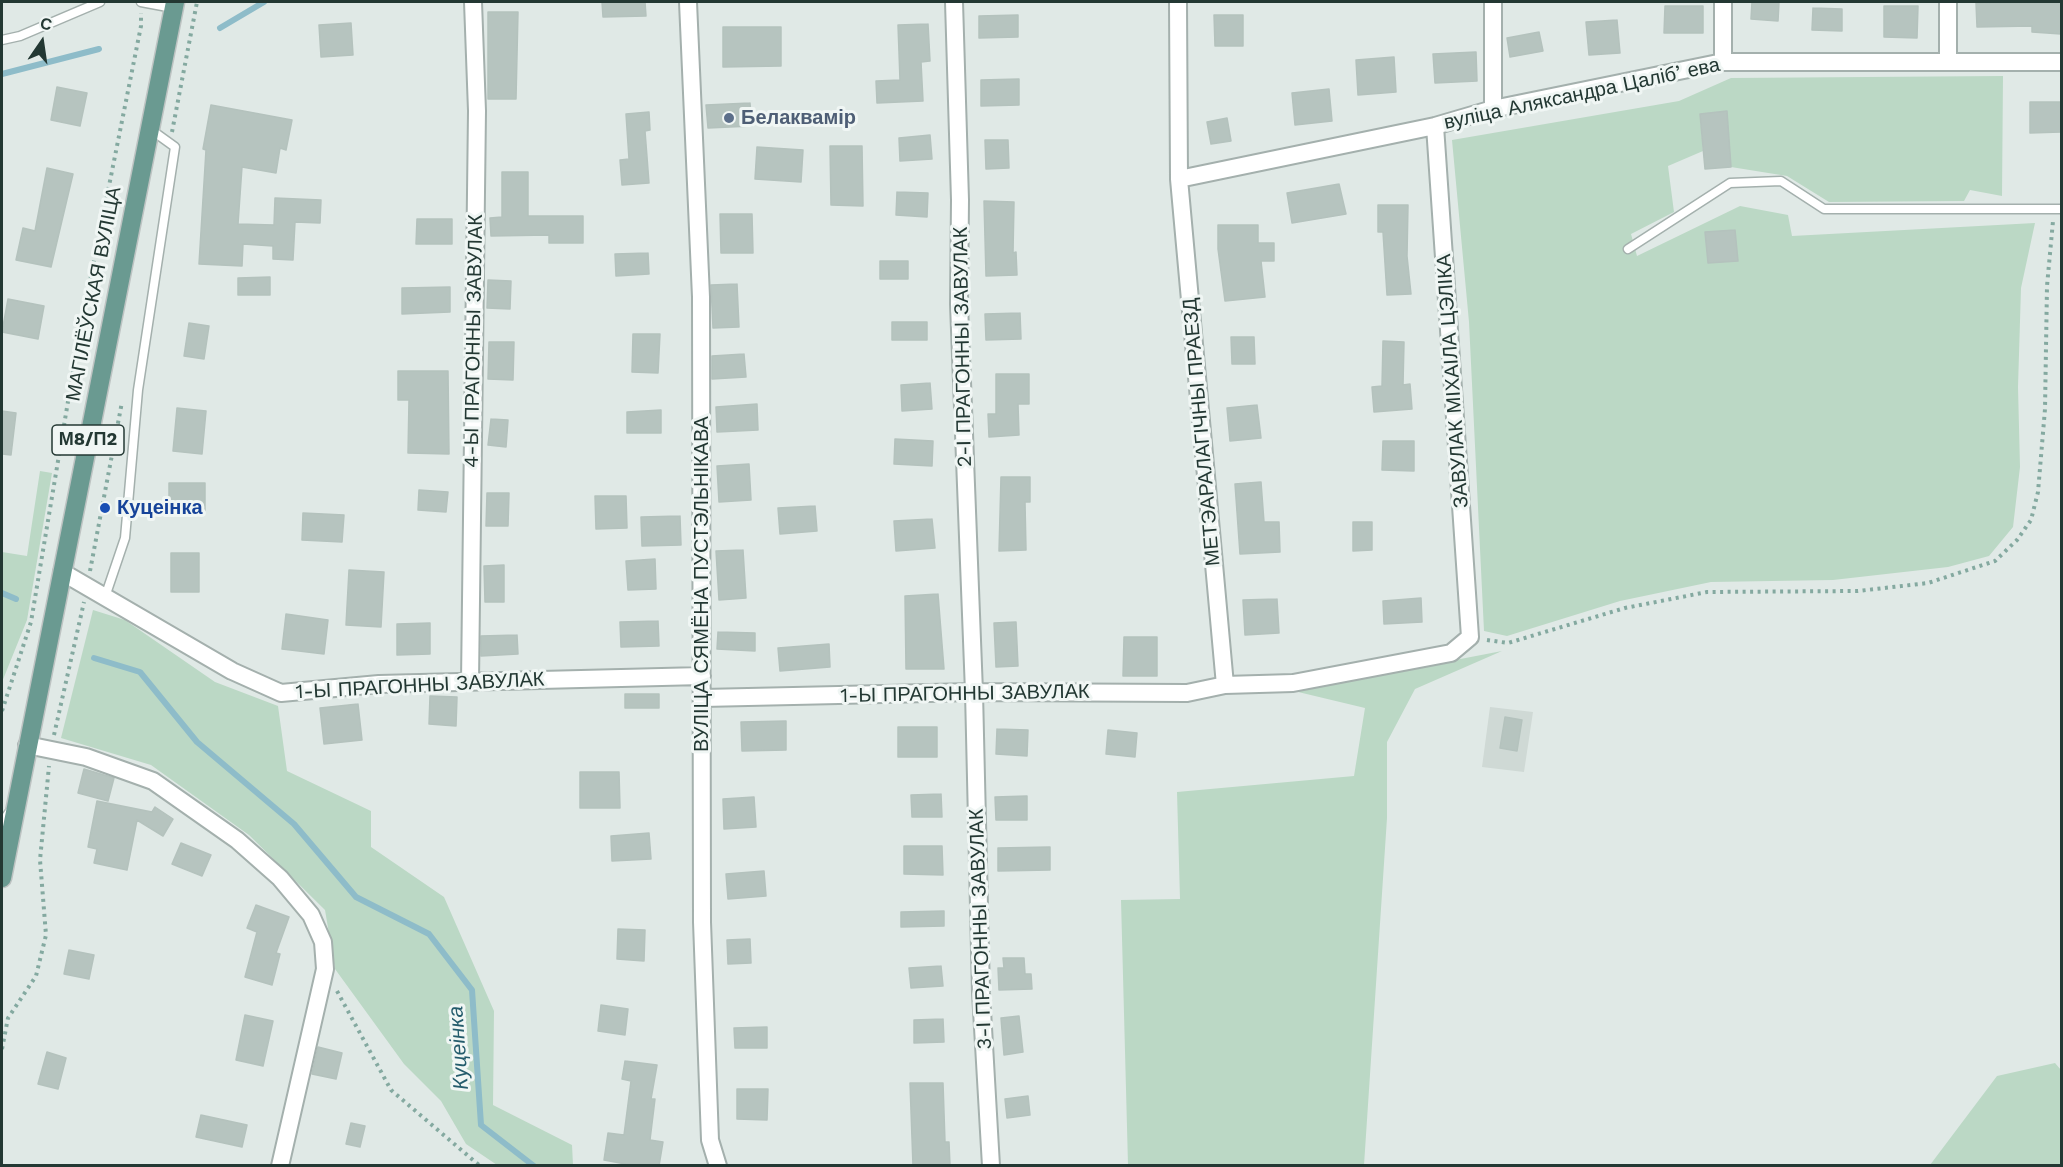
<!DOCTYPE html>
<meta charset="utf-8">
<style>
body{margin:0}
#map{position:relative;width:2063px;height:1167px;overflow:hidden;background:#e0e9e6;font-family:"Work Sans",sans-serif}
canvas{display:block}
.frame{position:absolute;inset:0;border:3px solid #233833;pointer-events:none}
.north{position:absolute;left:12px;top:12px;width:60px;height:60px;-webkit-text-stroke:4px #f0f6f4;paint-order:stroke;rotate:13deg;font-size:16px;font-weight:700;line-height:24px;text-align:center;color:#233833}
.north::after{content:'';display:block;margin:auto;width:21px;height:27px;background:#233833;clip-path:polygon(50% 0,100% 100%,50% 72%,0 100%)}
</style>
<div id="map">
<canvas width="2063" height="1167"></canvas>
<div class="frame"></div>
<div class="north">С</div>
</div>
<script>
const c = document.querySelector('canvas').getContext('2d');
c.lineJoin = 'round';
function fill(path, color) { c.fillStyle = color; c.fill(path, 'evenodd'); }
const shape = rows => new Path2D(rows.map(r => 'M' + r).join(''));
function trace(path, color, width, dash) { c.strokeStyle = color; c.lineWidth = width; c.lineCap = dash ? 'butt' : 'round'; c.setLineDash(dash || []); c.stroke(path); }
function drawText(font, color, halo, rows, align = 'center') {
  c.font = font + ' "Work Sans",sans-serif'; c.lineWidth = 6; c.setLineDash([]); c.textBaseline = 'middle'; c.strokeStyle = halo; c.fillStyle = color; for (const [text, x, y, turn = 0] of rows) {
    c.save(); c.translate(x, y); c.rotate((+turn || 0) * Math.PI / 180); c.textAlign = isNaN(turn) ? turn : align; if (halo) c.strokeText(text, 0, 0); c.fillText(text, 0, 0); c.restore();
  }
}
fill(shape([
 [1490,707,1533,712,1524,772,1482,767]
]), '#cfd9d5');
fill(shape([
 [2003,76,2002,196,1970,190,1964,201,1829,202,1787,176,1731,167,1727,111,1700,114,1703,151,1668,166,1674,212,1631,234,1637,256,1740,206,1788,215,1792,236,2035,223,2021,288,2018,387,2020,467,2013,527,1989,556,1948,567,1833,580,1711,582,1620,601,1507,636,1484,631,1469,322,1452,140,1679,101,1731,78],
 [40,471,52,473,27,620,2,682,2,552,27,556],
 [93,610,125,620,215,682,278,706,287,771,371,811,371,847,444,897,494,1011,493,1105,572,1145,573,1165,497,1165,466,1144,441,1101,404,1064,335,969,325,910,249,835,151,765,61,738],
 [1502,651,1415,689,1387,742,1387,818,1364,1165,1128,1165,1121,900,1180,899,1177,792,1354,776,1365,708,1294,691],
 [2055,1063,2061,1070,2061,1165,1930,1165,1997,1076]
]), '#bbd8c5');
trace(shape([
 [220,28,264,2],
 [2,74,99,49],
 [2,593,16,599],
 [94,658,140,672,197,742,294,824,356,897,429,934,472,990,481,1125,534,1166]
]), '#8ebcc9', 6);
const building = shape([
 [602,2,645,2,646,16,603,17,602,2],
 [1752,2,1779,2,1778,21,1751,19,1752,2],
 [2061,2,2061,34,2032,32,2032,26,1977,27,1976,3,2061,2],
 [1665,6,1703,6,1703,33,1664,33,1665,6],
 [1884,6,1918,6,1917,38,1884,37,1884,6],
 [1813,8,1842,9,1842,31,1812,30,1813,8],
 [488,12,518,12,516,99,488,99,488,12],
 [1018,15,1018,37,979,38,979,16,1018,15],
 [1214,15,1243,15,1243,46,1215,46,1214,15],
 [1617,20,1620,53,1589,55,1586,22,1617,20],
 [351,23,353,55,321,57,319,25,351,23],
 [928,24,930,61,921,62,923,101,877,103,876,81,900,80,898,25,928,24],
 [723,27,781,27,781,66,723,67,723,27],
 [1539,32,1543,51,1510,57,1507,38,1539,32],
 [1476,52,1477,81,1435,83,1433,54,1476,52],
 [1394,57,1396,92,1358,95,1356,60,1394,57],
 [1019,79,1019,105,981,106,981,80,1019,79],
 [57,87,87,93,80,126,51,120,57,87],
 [1329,89,1332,121,1295,125,1292,93,1329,89],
 [2030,102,2061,102,2061,132,2030,133,2030,102],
 [750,103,752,126,708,128,706,105,750,103],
 [211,105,292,120,286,150,280,148,276,173,242,167,238,224,274,225,275,198,321,200,320,223,295,222,293,260,273,259,273,246,243,244,242,266,199,264,206,150,203,149,211,105],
 [1727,111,1731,167,1705,169,1700,114,1727,111],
 [649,112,650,130,645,131,649,183,622,185,620,160,629,159,626,114,649,112],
 [1227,118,1231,141,1211,144,1207,122,1227,118],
 [930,135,932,159,900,161,899,138,930,135],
 [985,140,1008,140,1009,168,986,169,985,140],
 [830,146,862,146,863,206,831,205,830,146],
 [757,147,803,150,801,182,755,179,757,147],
 [47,168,73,174,51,267,16,260,23,228,35,231,47,168],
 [502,172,528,172,528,216,583,216,583,243,549,243,549,235,491,236,490,218,502,217,502,172],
 [1339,184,1346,214,1292,223,1287,193,1339,184],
 [897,192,928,193,927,217,896,215,897,192],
 [984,201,1014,202,1013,253,1016,252,1017,275,986,276,984,201],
 [1378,205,1408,205,1407,256,1411,294,1387,295,1383,232,1378,232,1378,205],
 [720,214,752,214,753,253,721,253,720,214],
 [417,219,452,219,452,244,416,244,417,219],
 [1218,225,1258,225,1258,243,1274,243,1274,261,1261,261,1265,297,1225,301,1218,249,1218,225],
 [1735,230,1738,261,1708,263,1705,232,1735,230],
 [648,253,649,274,616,276,615,254,648,253],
 [880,261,908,261,908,279,880,279,880,261],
 [270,277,270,295,238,295,238,278,270,277],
 [488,280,511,281,510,309,487,308,488,280],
 [737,284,739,327,713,328,711,285,737,284],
 [450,287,450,312,402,314,402,288,450,287],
 [8,299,44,306,38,339,2,332,8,299],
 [1020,313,1021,339,986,340,985,314,1020,313],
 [892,322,927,322,927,340,892,340,892,322],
 [189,323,209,326,204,359,184,356,189,323],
 [633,334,660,334,658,373,632,372,633,334],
 [1231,337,1254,337,1255,364,1232,364,1231,337],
 [1383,341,1404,342,1403,385,1410,384,1412,409,1374,412,1372,387,1382,386,1383,341],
 [489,342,514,342,513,380,488,379,489,342],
 [744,354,746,377,712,379,712,356,744,354],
 [398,371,448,371,449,454,408,453,409,400,398,400,398,371],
 [996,374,1029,374,1029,404,1018,404,1019,435,989,437,988,414,996,414,996,374],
 [930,383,932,409,902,411,901,385,930,383],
 [757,404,758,430,717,432,716,407,757,404],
 [1257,405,1261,438,1230,441,1227,408,1257,405],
 [177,408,206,411,202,454,173,451,177,408],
 [661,410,661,433,627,433,627,412,661,410],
 [2,411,16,413,11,455,2,454,2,411],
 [491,419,508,420,506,447,488,445,491,419],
 [895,439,933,441,932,466,894,464,895,439],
 [1383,441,1414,441,1414,471,1382,470,1383,441],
 [749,464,751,500,719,502,717,466,749,464],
 [1001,477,1030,477,1030,502,1025,502,1026,550,999,551,1001,477],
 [1261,482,1264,522,1279,522,1280,552,1240,554,1235,484,1261,482],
 [169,483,205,483,205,511,169,511,169,483],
 [419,490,448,492,446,512,418,510,419,490],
 [487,493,509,493,508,526,486,526,487,493],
 [595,496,626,496,627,528,596,529,595,496],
 [815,506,817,531,780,534,778,508,815,506],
 [303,513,344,515,342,542,302,540,303,513],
 [680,516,681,545,642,546,641,517,680,516],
 [932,519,935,548,896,551,894,521,932,519],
 [1353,522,1372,522,1372,550,1353,551,1353,522],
 [743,550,746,598,719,600,716,551,743,550],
 [171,553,199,553,199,592,171,592,171,553],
 [655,559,656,589,628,590,626,561,655,559],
 [504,565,504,602,485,602,484,566,504,565],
 [349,570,384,572,381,627,346,625,349,570],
 [938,594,944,669,906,669,905,596,938,594],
 [1421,598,1422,622,1384,624,1383,601,1421,598],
 [1277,599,1279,633,1245,635,1243,600,1277,599],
 [286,614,328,620,324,654,282,649,286,614],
 [658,621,659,646,621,647,620,622,658,621],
 [1016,622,1018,666,996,667,994,623,1016,622],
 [430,623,430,654,397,655,397,624,430,623],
 [718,632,755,633,755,651,717,649,718,632],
 [517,635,518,654,481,656,481,636,517,635],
 [1124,637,1157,637,1157,676,1123,676,1124,637],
 [829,644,830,667,780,671,778,648,829,644],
 [625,694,659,694,659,708,625,708,625,694],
 [430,696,457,697,456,726,429,724,430,696],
 [358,704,362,740,324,744,320,708,358,704],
 [1505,717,1522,720,1517,751,1500,748,1505,717],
 [786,721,786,750,742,751,741,722,786,721],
 [898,727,937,727,937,757,898,757,898,727],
 [997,729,1028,730,1027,756,996,754,997,729],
 [1108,730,1137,733,1135,757,1106,754,1108,730],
 [84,769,114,778,108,801,78,793,84,769],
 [580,772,619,772,620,808,580,808,580,772],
 [941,794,942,817,912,817,911,795,941,794],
 [1027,796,1027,820,996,820,995,797,1027,796],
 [754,797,756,827,724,829,723,799,754,797],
 [97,801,152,812,155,807,173,819,163,836,137,820,127,870,94,863,97,849,88,847,97,801],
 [649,833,651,859,612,861,611,836,649,833],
 [181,843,211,855,202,876,172,864,181,843],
 [904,846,942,846,943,875,904,874,904,846],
 [1050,847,1050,870,998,871,998,848,1050,847],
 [764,871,766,896,728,899,726,874,764,871],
 [256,905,289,917,276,953,280,954,272,985,245,977,257,932,247,928,256,905],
 [944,911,944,926,901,927,901,912,944,911],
 [618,929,645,930,644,961,617,959,618,929],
 [750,939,751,963,728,964,727,940,750,939],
 [69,950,94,955,89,979,64,974,69,950],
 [1003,958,1024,958,1025,974,1031,974,1032,989,999,990,998,968,1004,968,1003,958],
 [941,966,943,986,911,988,909,968,941,966],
 [601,1005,628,1009,625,1035,598,1031,601,1005],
 [245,1015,273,1021,263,1066,236,1060,245,1015],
 [1019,1016,1023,1052,1004,1055,1001,1018,1019,1016],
 [943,1019,944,1042,914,1043,914,1020,943,1019],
 [767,1027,767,1048,735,1048,734,1028,767,1027],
 [318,1047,342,1053,336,1079,312,1074,318,1047],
 [47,1052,66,1058,58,1089,38,1084,47,1052],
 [625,1061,657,1065,651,1099,655,1099,650,1140,663,1142,659,1166,636,1166,604,1160,608,1133,624,1135,631,1081,622,1079,625,1061],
 [910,1083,943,1083,945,1142,949,1142,950,1166,913,1166,910,1083],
 [737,1089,768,1089,767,1120,737,1119,737,1089],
 [1028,1096,1030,1115,1007,1118,1005,1099,1028,1096],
 [201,1115,247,1125,242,1147,196,1137,201,1115],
 [351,1123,365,1126,360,1147,346,1144,351,1123]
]);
fill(building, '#b6c4bf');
trace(building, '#b4c2bd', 1.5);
const lane = shape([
 [141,2,173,8],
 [2,40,20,36,100,2],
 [1628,249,1730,183,1781,181,1824,209,2062,209],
 [105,597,125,538,138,390,175,147,150,129],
 [2,822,11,810]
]);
const street = shape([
 [688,2,701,297,702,922,710,1140,718,1166],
 [954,2,960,200,959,304,974,692,981,993,991,1166],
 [1178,2,1179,179,1225,685],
 [1723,2,1723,62],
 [1948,62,1948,2],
 [1493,109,1493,2],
 [1179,179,1435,126,1493,109,1723,62,2062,62],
 [62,572,232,671,281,693,379,684,702,676],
 [470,681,477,111,473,2],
 [703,698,974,692,1187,693,1225,685,1293,683,1451,653,1470,637,1435,126],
 [27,745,86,757,153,781,237,840,280,878,311,915,323,942,325,969,280,1166]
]);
const primary = shape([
 [2,878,175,2]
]);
trace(lane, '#a4b0ad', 11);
trace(street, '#a4b0ad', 20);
trace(primary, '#bdc3c2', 21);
trace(shape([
 [172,132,197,2],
 [90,571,122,402],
 [1487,640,1508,643,1625,608,1707,592,1858,591,1928,583,1995,561,2017,540,2031,520,2038,492,2045,409,2047,286,2053,221],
 [2,711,31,622,79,336,141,26,141,13],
 [54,735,84,602],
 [337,991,391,1090,480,1166],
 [2,1049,8,1018,36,976,46,935,40,860,49,766]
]), '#84a9a0', 4, [3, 4.5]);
trace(lane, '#fff', 8);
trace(street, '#fff', 16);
trace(primary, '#6a9a91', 18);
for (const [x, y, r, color] of [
 [729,118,6,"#5c6f8a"],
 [105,508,6,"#1a4fb4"]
]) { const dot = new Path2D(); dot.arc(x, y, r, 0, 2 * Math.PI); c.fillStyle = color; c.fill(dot); trace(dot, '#f0f6f4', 2); }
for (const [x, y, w] of [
 [88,440,72]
]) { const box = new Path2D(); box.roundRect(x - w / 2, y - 15, w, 30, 4.5); c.fillStyle = '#f0f6f4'; c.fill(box); trace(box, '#233833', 1.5); }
drawText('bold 18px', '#233833', null, [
 ["М8/П2",88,440]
]);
drawText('20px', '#233833', '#f0f6f4', [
 ["вуліца Аляксандра Цалібʼева",1582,94,-12],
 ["МАГІЛЁЎСКАЯ ВУЛІЦА",94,294,-79],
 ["4-Ы ПРАГОННЫ ЗАВУЛАК",474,341,-89],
 ["2-І ПРАГОННЫ ЗАВУЛАК",963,347,-91],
 ["ЗАВУЛАК МІХАІЛА ЦЭЛІКА",1453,381,-94],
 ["МЕТЭАРАЛАГІЧНЫ ПРАЕЗД",1202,432,-95],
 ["ВУЛІЦА СЯМЁНА ПУСТЭЛЬНІКАВА",702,584,-90],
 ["1-Ы ПРАГОННЫ ЗАВУЛАК",420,686,-3],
 ["1-Ы ПРАГОННЫ ЗАВУЛАК",965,694,-1],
 ["3-І ПРАГОННЫ ЗАВУЛАК",981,929,-92]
]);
drawText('bold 20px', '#4e5e75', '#f0f6f4', [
 ["Белаквамір",741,118]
], 'left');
drawText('bold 20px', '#164399', '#f0f6f4', [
 ["Куцеінка",117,508]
], 'left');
drawText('italic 21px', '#245c6c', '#f0f6f4', [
 ["Куцеінка",459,1048,-94]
]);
</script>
